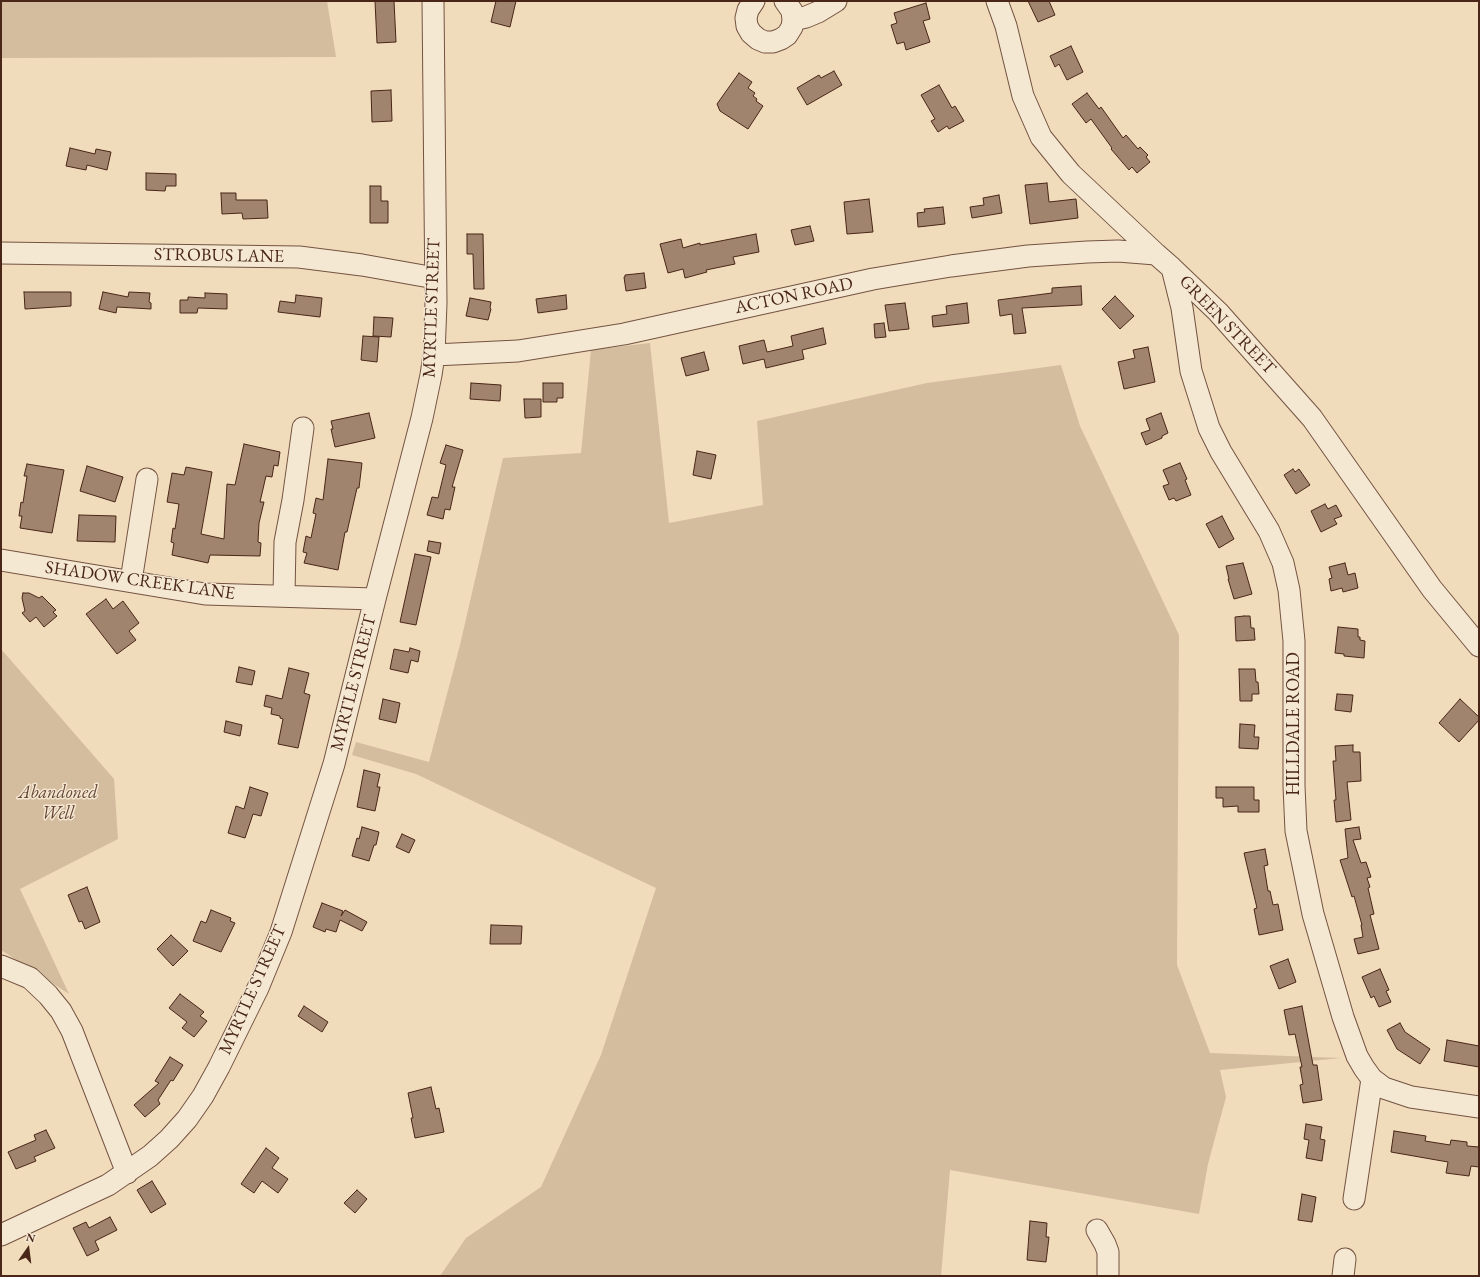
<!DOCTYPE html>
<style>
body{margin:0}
#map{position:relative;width:1480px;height:1277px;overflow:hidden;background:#f0dbbb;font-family:"EB Garamond",serif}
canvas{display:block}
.frame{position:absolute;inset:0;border:2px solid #492618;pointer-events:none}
.north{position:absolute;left:8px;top:1229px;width:40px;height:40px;-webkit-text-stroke:3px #f5e8d3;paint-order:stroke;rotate:14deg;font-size:11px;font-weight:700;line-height:16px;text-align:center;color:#492618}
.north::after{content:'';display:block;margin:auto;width:14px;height:18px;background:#492618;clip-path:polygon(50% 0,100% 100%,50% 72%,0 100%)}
</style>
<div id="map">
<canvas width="1480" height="1277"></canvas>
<div class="frame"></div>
<div class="north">N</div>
</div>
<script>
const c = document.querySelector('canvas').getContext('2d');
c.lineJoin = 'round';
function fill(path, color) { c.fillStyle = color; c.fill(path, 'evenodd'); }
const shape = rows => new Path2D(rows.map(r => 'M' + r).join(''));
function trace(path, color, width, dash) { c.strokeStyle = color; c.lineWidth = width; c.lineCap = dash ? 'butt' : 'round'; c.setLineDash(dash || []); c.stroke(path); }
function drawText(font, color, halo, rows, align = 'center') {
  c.font = font + ' "EB Garamond",serif'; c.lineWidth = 3; c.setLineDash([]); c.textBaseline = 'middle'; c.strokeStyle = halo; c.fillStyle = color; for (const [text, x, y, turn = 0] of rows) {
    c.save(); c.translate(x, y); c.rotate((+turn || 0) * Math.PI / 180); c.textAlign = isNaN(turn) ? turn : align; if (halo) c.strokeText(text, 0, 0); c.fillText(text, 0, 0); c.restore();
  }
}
fill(shape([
 [1,1,327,1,336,57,1,58],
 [650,343,669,523,763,505,757,421,927,383,1061,365,1080,426,1179,635,1177,965,1210,1053,1341,1058,1220,1070,1226,1097,1208,1164,1199,1214,950,1170,941,1276,440,1276,466,1238,541,1187,601,1055,656,888,416,774,352,755,356,742,429,762,460,645,503,458,581,453,591,350],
 [1,649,114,779,118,839,20,889,69,994,1,950]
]), '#d4bc9f');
const building = shape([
 [375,1,394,1,396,42,377,43,375,1],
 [496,1,516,1,510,27,491,22,496,1],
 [1028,1,1049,1,1055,15,1038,22,1028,1],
 [926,3,930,19,923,21,930,42,906,50,904,42,897,44,891,25,897,23,894,13,926,3],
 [1071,46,1083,72,1067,80,1059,64,1055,67,1050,56,1071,46],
 [834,71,842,85,807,105,797,88,819,75,821,78,834,71],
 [739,73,752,82,748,88,755,93,753,96,757,99,756,101,763,106,748,129,720,111,717,104,739,73],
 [939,85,952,108,955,106,964,121,949,129,947,126,938,132,931,121,935,119,921,95,939,85],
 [391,90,392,121,372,122,371,91,391,90],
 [1087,93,1099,109,1101,107,1123,138,1126,135,1138,149,1140,147,1148,155,1146,157,1150,162,1137,173,1132,167,1129,170,1111,149,1112,148,1091,119,1086,123,1072,104,1087,93],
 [70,148,95,154,96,149,111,152,107,170,87,165,86,170,66,166,70,148],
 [146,173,176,174,176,186,166,186,165,191,146,190,146,173],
 [1047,183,1049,202,1076,199,1078,218,1030,224,1025,185,1047,183],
 [370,186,381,186,381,201,388,201,388,223,370,223,370,186],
 [221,193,236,193,236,200,267,200,268,218,243,219,242,213,222,214,221,193],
 [999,195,1002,213,972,218,970,207,984,205,983,198,999,195],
 [869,199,873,232,847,234,844,202,869,199],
 [943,207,945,224,918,227,917,213,925,212,924,209,943,207],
 [810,226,814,241,795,245,791,230,810,226],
 [467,234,483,234,484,289,474,289,473,254,467,254,467,234],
 [756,234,759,252,733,257,735,264,706,270,707,272,685,278,683,269,668,273,660,244,681,239,683,248,700,243,700,245,756,234],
 [644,273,646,288,626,291,624,277,625,277,625,275,644,273],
 [1081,286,1082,305,1022,308,1026,333,1014,334,1012,314,1000,316,998,300,1052,293,1052,288,1081,286],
 [24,292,71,292,71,306,25,309,24,292],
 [103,292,128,297,129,292,150,293,149,302,151,303,151,309,117,307,116,313,99,309,103,292],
 [205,293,227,294,227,309,198,308,197,313,180,313,180,300,188,300,188,297,205,298,205,293],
 [296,295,322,298,320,317,278,312,280,301,295,303,296,295],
 [566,295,567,309,538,313,536,299,566,295],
 [1115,296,1134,316,1120,329,1102,309,1115,296],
 [470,298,491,302,490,308,491,309,488,320,466,316,470,298],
 [905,303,909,329,889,331,885,305,905,303],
 [967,303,969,323,933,327,932,316,947,314,946,306,967,303],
 [374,317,393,318,391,337,373,336,374,317],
 [884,323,886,337,875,338,874,324,884,323],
 [823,328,826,344,802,350,804,359,766,368,764,359,743,364,739,346,764,340,767,352,793,346,791,336,823,328],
 [363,336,379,337,377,362,361,360,363,336],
 [1148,347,1155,382,1124,389,1118,362,1135,358,1133,350,1148,347],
 [704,352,709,370,686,376,681,358,704,352],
 [471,383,501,385,500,401,470,399,471,383],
 [543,383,563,383,563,398,557,398,557,402,543,402,543,383],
 [524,399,541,399,541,417,525,418,524,399],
 [369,413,375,438,335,447,331,429,333,429,331,421,369,413],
 [1161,413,1168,433,1162,436,1162,438,1146,445,1141,433,1150,430,1146,419,1161,413],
 [244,444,280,452,278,466,274,465,272,477,266,476,260,502,264,502,259,523,258,542,261,543,260,556,210,555,208,563,172,555,174,543,171,542,173,528,175,529,179,504,167,502,172,473,184,475,186,467,212,472,201,534,224,539,227,484,235,485,244,444],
 [446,445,463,450,452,487,455,487,450,510,445,509,443,519,427,515,432,497,438,498,446,465,440,463,446,445],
 [697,451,716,455,711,479,693,475,697,451],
 [328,459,362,463,359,488,357,488,347,532,345,532,338,570,304,563,307,553,303,552,306,536,311,538,316,514,313,513,316,498,323,500,328,459],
 [1180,463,1187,479,1185,480,1191,495,1176,501,1174,498,1169,500,1163,486,1169,484,1163,470,1180,463],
 [27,464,64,470,52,533,20,528,22,516,19,516,21,502,23,503,27,476,24,476,27,464],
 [87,466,123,477,115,502,80,491,87,466],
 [1293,469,1295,472,1299,469,1310,485,1296,494,1284,475,1293,469],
 [1325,504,1328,509,1336,505,1342,516,1334,519,1337,524,1321,532,1311,511,1325,504],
 [79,515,116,516,115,542,77,541,79,515],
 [1222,516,1234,539,1219,548,1206,524,1222,516],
 [429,541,441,543,439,554,427,551,429,541],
 [415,554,431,557,416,625,400,622,415,554],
 [1243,563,1252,594,1234,599,1228,579,1229,579,1226,566,1243,563],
 [1345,563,1348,575,1355,573,1358,588,1343,592,1342,588,1331,591,1329,579,1332,578,1329,567,1345,563],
 [23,593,29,593,39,598,42,596,56,610,53,612,57,616,44,627,36,617,30,622,22,613,25,611,22,598,23,593],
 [106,599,113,609,123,601,139,623,129,631,136,640,117,654,86,614,106,599],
 [1244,616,1250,616,1251,628,1254,628,1255,640,1236,641,1235,617,1244,616],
 [1338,627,1358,629,1358,637,1360,637,1360,640,1365,641,1364,658,1344,656,1344,654,1335,653,1338,627],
 [410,648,420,651,418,662,411,660,408,673,390,669,394,649,409,652,410,648],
 [239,667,255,671,252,685,236,682,239,667],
 [289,668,309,673,304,693,310,695,298,748,278,744,283,719,280,718,280,716,271,714,272,708,264,706,266,695,282,699,289,668],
 [1239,669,1255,669,1256,682,1258,682,1259,694,1252,694,1252,701,1240,701,1239,669],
 [1337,694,1353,695,1351,712,1335,710,1337,694],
 [383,699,400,703,396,723,379,719,383,699],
 [1460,699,1479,717,1479,720,1459,742,1439,723,1460,699],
 [226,721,242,725,240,736,224,732,226,721],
 [1240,724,1255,725,1254,737,1259,737,1258,749,1239,748,1240,724],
 [1353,745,1353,752,1360,752,1361,781,1347,782,1351,820,1336,822,1334,800,1336,800,1333,761,1336,761,1335,746,1353,745],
 [364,770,380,774,377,787,380,787,375,811,357,807,364,770],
 [250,787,268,793,261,816,253,814,245,838,228,833,236,806,244,809,250,787],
 [1216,787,1254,787,1254,800,1259,800,1259,812,1238,812,1238,806,1223,807,1223,798,1216,798,1216,787],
 [362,827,379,832,376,845,374,845,369,861,352,856,357,838,359,839,362,827],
 [1359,827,1361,839,1353,840,1361,863,1366,862,1371,877,1367,878,1370,887,1368,888,1374,914,1370,915,1379,949,1358,954,1354,939,1363,937,1361,925,1362,925,1354,896,1352,897,1340,860,1348,858,1345,829,1359,827],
 [402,834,415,840,409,853,396,847,402,834],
 [1265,849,1268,865,1264,866,1268,891,1270,891,1273,905,1278,904,1283,930,1259,935,1254,909,1257,908,1244,853,1265,849],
 [87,887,100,922,85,929,82,921,79,922,68,895,87,887],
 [322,903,343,911,341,916,345,910,367,922,362,931,340,920,336,932,326,929,325,932,313,927,322,903],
 [211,910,231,918,230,921,235,923,221,952,193,941,201,921,206,923,211,910],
 [491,925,522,926,521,944,490,944,491,925],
 [171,935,188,951,173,966,157,949,171,935],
 [1288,959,1296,982,1279,989,1270,966,1288,959],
 [1380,969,1389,990,1386,991,1391,1002,1379,1007,1374,996,1371,998,1362,977,1380,969],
 [180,994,204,1012,200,1016,207,1021,194,1037,182,1028,187,1022,169,1008,180,994],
 [304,1006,328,1022,322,1032,298,1016,304,1006],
 [1302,1006,1313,1065,1317,1065,1322,1100,1303,1103,1300,1085,1303,1084,1300,1067,1302,1067,1295,1034,1289,1035,1284,1010,1302,1006],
 [1400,1023,1405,1032,1430,1049,1420,1064,1397,1049,1387,1030,1400,1023],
 [1447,1040,1479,1046,1479,1067,1444,1061,1447,1040],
 [170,1057,183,1065,173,1081,171,1080,158,1100,160,1104,145,1117,134,1105,159,1083,155,1081,170,1057],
 [431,1087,436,1109,439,1108,444,1132,415,1138,411,1118,413,1118,408,1093,431,1087],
 [1306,1124,1322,1127,1320,1139,1325,1140,1322,1161,1306,1158,1309,1140,1304,1139,1306,1124],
 [46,1130,55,1148,34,1157,36,1161,16,1169,8,1152,36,1140,34,1135,46,1130],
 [1394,1131,1426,1136,1425,1141,1450,1145,1451,1140,1467,1142,1467,1146,1479,1147,1479,1167,1471,1166,1469,1176,1446,1173,1448,1162,1391,1152,1394,1131],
 [266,1148,279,1158,272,1168,288,1179,278,1193,262,1181,254,1193,241,1184,266,1148],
 [152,1181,166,1204,151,1213,137,1190,152,1181],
 [357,1190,367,1199,355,1213,344,1203,357,1190],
 [1302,1194,1316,1197,1312,1222,1298,1220,1302,1194],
 [110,1217,117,1230,95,1241,99,1250,87,1256,73,1228,86,1222,89,1228,110,1217],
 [1030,1221,1047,1223,1046,1237,1049,1237,1046,1262,1027,1260,1030,1221]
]);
fill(building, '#a0846d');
trace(building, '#492618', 1);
const minor = shape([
 [754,1,748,10,746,18,747,26,751,33,758,39,765,42,773,42,781,39,787,35,792,27,793,20,792,11,785,1],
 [997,1,1006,26,1023,96,1041,137,1071,174,1156,254,1172,268,1218,312,1312,418,1432,589,1479,646],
 [793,20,806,17,818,12,836,1],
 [1,253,299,257,362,265,435,278],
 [1172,268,1182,308,1191,371,1209,428,1221,452,1269,531,1283,563,1289,590,1294,641,1294,786,1296,831,1313,914,1343,1017,1357,1056,1364,1068,1372,1079,1384,1088,1411,1097,1479,1107],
 [434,355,518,351,624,334,873,279,951,266,1028,256,1087,252,1118,251,1156,254],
 [1,560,205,594,375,599],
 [131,581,147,479],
 [284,596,285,542,293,500,303,428],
 [1,966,30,978,48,995,61,1011,72,1031,127,1173],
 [1354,1199,1372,1079],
 [1097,1230,1105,1244,1108,1252,1108,1276],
 [1,1235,108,1185,150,1156,169,1139,187,1119,203,1096,219,1067,258,988,281,932,334,764,375,599,422,418,431,375,434,355,436,303,433,1],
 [1343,1276,1345,1259]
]);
trace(minor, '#735341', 23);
trace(minor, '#f5e8d3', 21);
drawText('18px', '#492618', '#f5e8d3', [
 ["STROBUS LANE",219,256,1],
 ["ACTON ROAD",794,296,-12],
 ["MYRTLE STREET",432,308,-88],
 ["GREEN STREET",1227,325,46],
 ["SHADOW CREEK LANE",140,581,8],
 ["MYRTLE STREET",354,683,-76],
 ["HILLDALE ROAD",1294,724,-90],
 ["MYRTLE STREET",253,990,-66]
]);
drawText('italic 18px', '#654433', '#f5e8d3', [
 ["Abandoned",58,793],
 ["Well",58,814]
]);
</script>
